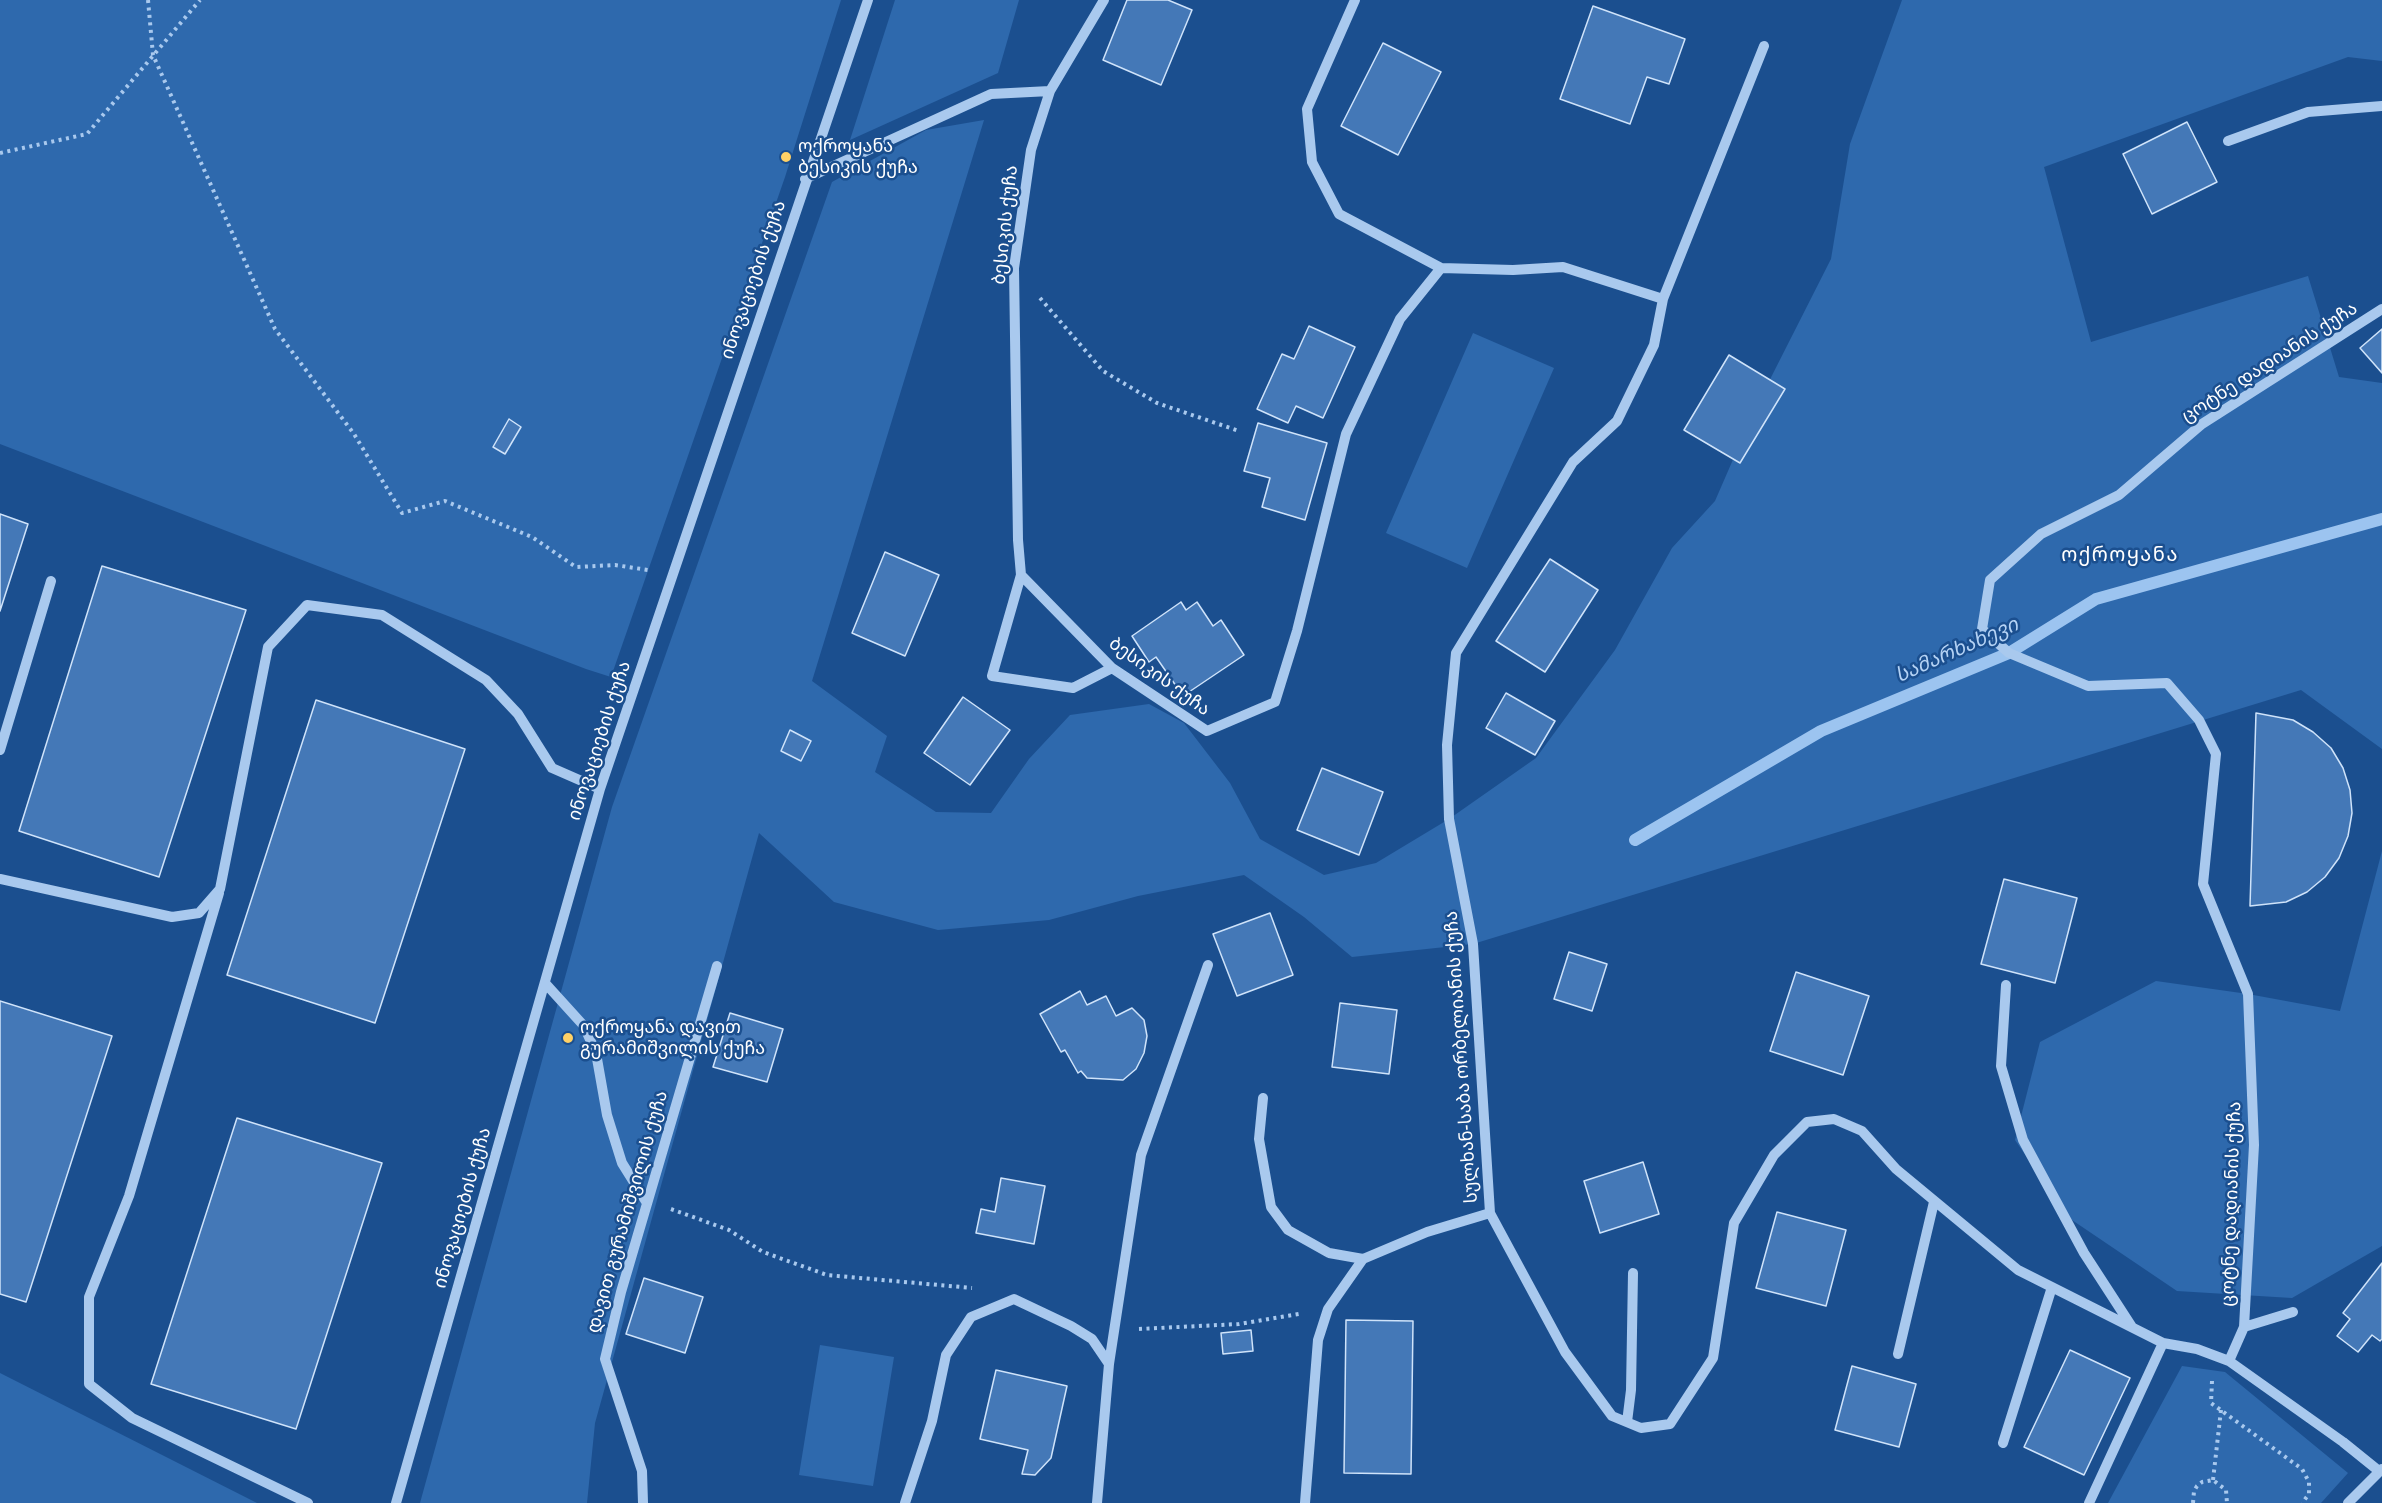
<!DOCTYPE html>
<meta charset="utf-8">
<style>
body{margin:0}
canvas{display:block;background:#1b4f8f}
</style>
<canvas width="2382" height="1503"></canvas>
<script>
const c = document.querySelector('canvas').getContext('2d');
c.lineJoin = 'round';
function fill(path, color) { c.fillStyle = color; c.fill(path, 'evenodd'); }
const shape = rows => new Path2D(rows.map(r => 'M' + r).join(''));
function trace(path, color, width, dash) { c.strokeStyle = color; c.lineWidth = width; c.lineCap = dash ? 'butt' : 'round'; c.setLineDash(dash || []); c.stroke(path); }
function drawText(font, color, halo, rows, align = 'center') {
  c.font = font + ' Signika,"Noto Sans Georgian",sans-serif'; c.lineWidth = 5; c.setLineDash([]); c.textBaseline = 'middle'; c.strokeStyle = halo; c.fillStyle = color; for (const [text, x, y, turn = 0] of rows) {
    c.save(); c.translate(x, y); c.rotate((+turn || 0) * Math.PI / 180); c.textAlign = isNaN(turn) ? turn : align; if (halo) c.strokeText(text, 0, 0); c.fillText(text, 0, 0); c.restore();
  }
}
fill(shape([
 [0,0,841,0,785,177,611,677,586,669,0,444],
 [895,0,1019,0,998,73,850,140],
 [1902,0,2382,0,2382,61,2348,57,2044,167,2091,342,2308,276,2339,377,2382,383,2382,749,2301,690,1473,944,1352,957,1304,917,1244,875,1138,896,1049,920,938,930,834,902,759,833,595,1423,587,1503,420,1503,612,807,832,182,926,130,984,120,812,681,887,736,875,772,936,812,991,813,1029,759,1070,715,1149,704,1184,723,1230,783,1260,839,1324,875,1376,863,1449,819,1536,758,1615,650,1672,548,1715,501,1755,409,1831,259,1850,144],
 [1473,333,1554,368,1467,568,1386,533],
 [2382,851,2382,1246,2292,1298,2177,1291,2069,1218,2015,1140,2040,1042,2156,981,2248,994,2340,1011],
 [820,1345,894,1357,873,1486,799,1475],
 [2182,1366,2225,1372,2348,1473,2321,1503,2108,1503],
 [0,1373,257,1503,0,1503]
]), '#2e69ad');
trace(shape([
 [1635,840,1821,731,2009,653,2096,599,2382,519]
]), '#9cc4f0', 12);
const building = shape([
 [1127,0,1168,0,1192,10,1161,85,1103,60,1127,0],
 [1593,6,1685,39,1669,84,1647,77,1630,124,1560,99,1593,6],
 [1383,43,1441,72,1398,155,1341,126,1383,43],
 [2187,122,2217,182,2152,214,2123,154,2187,122],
 [1309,326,1355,347,1323,418,1296,406,1288,423,1257,409,1282,354,1294,359,1309,326],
 [2382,329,2382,373,2360,348,2382,329],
 [1729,355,1785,389,1740,463,1684,430,1729,355],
 [509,419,521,427,505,454,493,447,509,419],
 [1258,423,1327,443,1305,520,1262,507,1270,478,1244,471,1258,423],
 [0,514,28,524,0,611,0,514],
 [885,552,939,575,905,656,852,633,885,552],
 [1550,559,1598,590,1545,672,1496,641,1550,559],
 [102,566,246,610,159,877,19,831,102,566],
 [1181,602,1186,610,1197,602,1213,626,1221,620,1244,655,1183,696,1156,657,1149,662,1132,636,1181,602],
 [1506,693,1555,721,1535,755,1486,728,1506,693],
 [963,697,1010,730,970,785,924,753,963,697],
 [316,700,465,749,375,1023,227,975,316,700],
 [2256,713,2293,720,2313,732,2331,748,2343,768,2350,790,2352,813,2348,836,2339,858,2325,877,2307,892,2286,902,2250,906,2256,713],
 [790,730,811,741,801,761,781,751,790,730],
 [1322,768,1383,792,1359,855,1297,830,1322,768],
 [2004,879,2077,898,2055,983,1981,964,2004,879],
 [1270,913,1293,975,1237,996,1213,934,1270,913],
 [1569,952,1607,964,1592,1011,1554,999,1569,952],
 [1796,972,1869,996,1843,1075,1770,1051,1796,972],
 [1080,991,1087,1005,1106,996,1116,1016,1132,1008,1144,1020,1147,1036,1144,1053,1136,1069,1123,1080,1087,1078,1081,1071,1078,1073,1065,1050,1061,1052,1040,1014,1080,991],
 [0,1001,112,1036,26,1302,0,1294,0,1001],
 [1340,1003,1397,1010,1389,1074,1332,1067,1340,1003],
 [730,1013,783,1029,767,1082,713,1067,730,1013],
 [237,1118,382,1163,296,1429,151,1384,237,1118],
 [1643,1162,1659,1214,1600,1233,1584,1181,1643,1162],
 [1001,1178,1045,1186,1034,1244,976,1233,981,1209,995,1212,1001,1178],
 [1777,1212,1846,1230,1826,1306,1756,1288,1777,1212],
 [2382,1263,2382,1339,2380,1341,2372,1335,2358,1352,2337,1336,2350,1319,2343,1313,2382,1263],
 [644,1278,703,1297,685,1353,626,1334,644,1278],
 [1346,1320,1413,1321,1411,1474,1344,1473,1346,1320],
 [1251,1330,1253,1351,1223,1354,1221,1333,1251,1330],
 [2070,1350,2130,1378,2084,1475,2024,1447,2070,1350],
 [1852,1366,1916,1384,1899,1447,1835,1430,1852,1366],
 [996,1370,1067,1386,1051,1458,1035,1475,1022,1474,1028,1450,980,1439,996,1370]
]);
fill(building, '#4478b7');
trace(building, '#cfe3fa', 1.5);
trace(shape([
 [148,0,153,55,275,329,354,434,402,513,445,501,532,537,576,567,615,565,648,570],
 [0,153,87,134,200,0],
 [1040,298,1103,371,1157,403,1239,431],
 [671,1209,729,1230,763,1252,827,1275,972,1288],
 [1139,1329,1239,1324,1299,1314],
 [2212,1381,2211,1403,2302,1469,2309,1482,2309,1494,2302,1503],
 [2213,1480,2221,1410],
 [2193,1503,2194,1491,2197,1486,2202,1482,2213,1480,2226,1490,2227,1503]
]), '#a9c9ee', 4, [3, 4.5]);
trace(shape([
 [1355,0,1307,109,1312,162,1339,214,1441,268],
 [1764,46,1663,299,1654,345,1617,421,1573,462,1456,653,1447,745,1449,819,1473,944,1490,1213,1565,1352,1612,1416,1641,1428,1670,1424,1713,1358,1734,1223,1774,1155,1807,1122,1834,1119,1862,1131,1896,1169,2018,1270,2163,1343,2197,1349,2229,1361,2343,1442,2379,1471],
 [1050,91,1104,0],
 [2228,141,2308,112,2382,106],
 [805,179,991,94,1050,91,1031,150,1014,268,1018,540,1021,575,1112,668,1207,731,1275,702,1297,631,1346,434,1400,319,1441,268,1513,270,1563,267,1663,299],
 [1021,575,992,676,1073,688,1112,668],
 [0,750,51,581],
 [0,879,172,917,199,913,220,889,268,647,307,605,382,615,486,680,518,714,552,768,600,789],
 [219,893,129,1196,89,1297,89,1384,132,1418,308,1503],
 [545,983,584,1026,596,1053,607,1115,622,1163,647,1203],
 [2006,985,2001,1066,2023,1140,2084,1253,2132,1327],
 [1263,1098,1259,1139,1271,1207,1288,1230,1329,1253,1363,1259],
 [2244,1327,2293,1312],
 [1898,1354,1934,1202],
 [2229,1361,2244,1327,2254,1145,2248,994,2203,884,2216,754,2199,720,2167,683,2088,686,2009,653,1982,629,1990,580,2041,534,2119,495,2202,424,2382,309],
 [1109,1364,1141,1155,1208,965],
 [1627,1422,1631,1390,1633,1273],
 [2003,1443,2052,1287],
 [396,1503,600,789,868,0],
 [643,1503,642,1471,605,1359,621,1292,717,966],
 [905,1503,932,1421,946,1355,971,1317,1014,1299,1071,1326,1092,1339,1109,1364,1097,1503],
 [1305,1503,1318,1340,1328,1309,1363,1259,1427,1232,1490,1213],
 [2089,1503,2163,1343],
 [2348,1503,2382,1469]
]), '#a9c9ee', 10);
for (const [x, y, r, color] of [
 [786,157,6,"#ffd166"],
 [568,1038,6,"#ffd166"]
]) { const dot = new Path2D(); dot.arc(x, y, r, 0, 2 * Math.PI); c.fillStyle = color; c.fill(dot); trace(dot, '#1b4f8f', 2); }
drawText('18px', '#fff', '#1b4f8f', [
 ["ოქროყანა",798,147],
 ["ბესიკის ქუჩა",798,168],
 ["ოქროყანა დავით",580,1028],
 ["გურამიშვილის ქუჩა",580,1049]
], 'left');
drawText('18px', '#fff', '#1b4f8f', [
 ["ბესიკის ქუჩა",1006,225,-84],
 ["ინოვაციების ქუჩა",754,280,-71],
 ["ცოტნე დადიანის ქუჩა",2270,363,-33],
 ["ბესიკის ქუჩა",1159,677,36],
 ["ინოვაციების ქუჩა",600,741,-72],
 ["სულხან-საბა ორბელიანის ქუჩა",1462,1057,-94],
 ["ცოტნე დადიანის ქუჩა",2232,1204,-88],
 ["ინოვაციების ქუჩა",463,1208,-74],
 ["დავით გურამიშვილის ქუჩა",628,1212,-74]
]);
c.letterSpacing = '1.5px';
drawText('20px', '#fff', '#1b4f8f', [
 ["ოქროყანა",2120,556]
]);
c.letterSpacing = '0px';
drawText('italic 20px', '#b5d3f5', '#1b4f8f', [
 ["სამარხახევი",1957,651,-24]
]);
</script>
